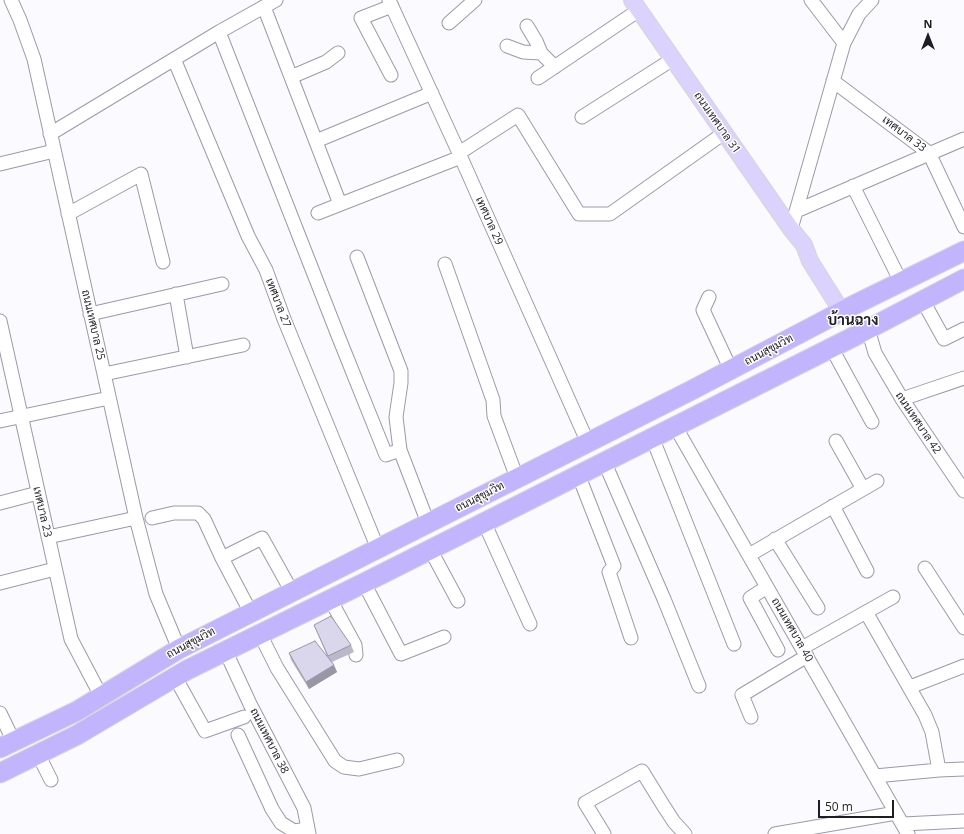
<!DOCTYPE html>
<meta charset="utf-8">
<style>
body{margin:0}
#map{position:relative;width:964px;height:834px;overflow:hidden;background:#fbfaff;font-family:"Open Sans",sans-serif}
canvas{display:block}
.north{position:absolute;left:908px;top:16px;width:40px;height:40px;-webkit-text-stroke:3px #fff;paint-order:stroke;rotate:0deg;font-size:11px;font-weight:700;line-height:16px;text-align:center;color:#1e1c24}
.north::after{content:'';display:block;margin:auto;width:14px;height:18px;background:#1e1c24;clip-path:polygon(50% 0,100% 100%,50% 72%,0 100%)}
.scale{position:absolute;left:818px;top:800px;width:76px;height:18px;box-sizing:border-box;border:2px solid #1e1c24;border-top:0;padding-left:5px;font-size:12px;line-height:14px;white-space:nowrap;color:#1e1c24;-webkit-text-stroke:3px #fff;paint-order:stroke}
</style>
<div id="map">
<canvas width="964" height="834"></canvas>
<div class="north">N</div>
<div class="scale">50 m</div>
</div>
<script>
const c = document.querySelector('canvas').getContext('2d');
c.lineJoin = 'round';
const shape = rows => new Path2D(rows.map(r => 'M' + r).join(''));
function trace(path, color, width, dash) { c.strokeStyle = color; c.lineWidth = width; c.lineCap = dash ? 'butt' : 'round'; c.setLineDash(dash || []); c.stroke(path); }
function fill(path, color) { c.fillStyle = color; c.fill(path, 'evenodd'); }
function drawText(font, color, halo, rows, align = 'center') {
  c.font = font + ' "Open Sans",Sarabun,sans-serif'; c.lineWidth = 3; c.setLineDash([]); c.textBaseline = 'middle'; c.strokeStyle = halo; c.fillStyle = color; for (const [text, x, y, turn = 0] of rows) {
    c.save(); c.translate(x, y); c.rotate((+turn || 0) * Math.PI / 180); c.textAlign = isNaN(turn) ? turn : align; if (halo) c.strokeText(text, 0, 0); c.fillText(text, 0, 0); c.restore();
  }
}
const minor = shape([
 [11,0,20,20,34,59,136,518,156,594,179,649],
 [389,0,459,153,588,443],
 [811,0,844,43],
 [264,7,340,204],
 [449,23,475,0],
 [527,26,536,41,541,53],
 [219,32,339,338,386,455,400,450],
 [507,46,523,52,541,53,555,67],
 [174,59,248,236,266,270,284,319,378,549],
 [391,75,361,18,392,6],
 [291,77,326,62,338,53],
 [538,78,639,10],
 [833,81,929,153,964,227],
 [582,117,673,59],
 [50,134,219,32,276,0],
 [316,141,432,93],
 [459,153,518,115,579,214,610,214,724,133],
 [0,164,54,151],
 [853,186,901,282],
 [796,211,964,139],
 [318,213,461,157],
 [68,214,141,174,163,262],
 [791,229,844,43,859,14,872,0],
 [357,257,401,371,401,383,396,417,400,450,428,523],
 [445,264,493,400,494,416,517,478],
 [176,294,187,357],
 [709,297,703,310,731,370],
 [923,301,944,339,964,329],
 [90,314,222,284],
 [0,321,71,639,101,696],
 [868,329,875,353,902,399,964,491],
 [831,347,872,422],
 [104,374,243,345],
 [902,399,964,378],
 [0,421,109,398],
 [675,426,908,834],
 [652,437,734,644],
 [836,441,863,489],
 [604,461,664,599,699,686],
 [578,474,614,566,609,572,631,638],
 [0,503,38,493],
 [833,506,867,571],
 [152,518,174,513,198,513,204,519,222,558,251,613],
 [484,522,530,624],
 [48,537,136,518],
 [775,539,818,608],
 [430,549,458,601],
 [749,555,877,481],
 [222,558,262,538,292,592],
 [925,568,964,628],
 [0,583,55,569],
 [364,583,401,654,444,637],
 [767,587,750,598,778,650],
 [330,599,355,645,356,655],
 [866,612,925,715,932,732,939,770],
 [260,634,277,668,335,761,344,767,359,769,397,760],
 [802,648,893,597],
 [225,650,250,704,304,808,309,834],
 [175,677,205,731,244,717],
 [910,687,964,666],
 [0,713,14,742],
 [751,717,742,695,807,656],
 [238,735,272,809,281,823,294,831,308,829],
 [38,754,51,780],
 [875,776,939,770,964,769],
 [903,824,964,821],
 [604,834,585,803,642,771,663,805,674,822,685,834],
 [775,834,896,813]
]);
const major = shape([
 [632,0,791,229,804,245,810,261,842,312]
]);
const highway = shape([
 [0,748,77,711,179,649,690,391,852,306,964,251],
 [0,773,77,735,187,670,364,583,857,335,964,279]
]);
trace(minor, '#9c99ac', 15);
trace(major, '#d6d6d8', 18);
trace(highway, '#d6d6d8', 21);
trace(minor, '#fff', 13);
trace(major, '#dbd2fe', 16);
trace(highway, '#c3b4fe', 19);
fill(shape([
 [314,625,351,645,354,652,332,662,337,672,309,689,291,660,289,653,328,658]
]), '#bbb8cb');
fill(shape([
 [334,665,337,672,309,689,306,682]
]), '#9996a5');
const building = shape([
 [331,616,351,645,328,656,314,625,331,616],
 [315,641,334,665,306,682,289,653,315,641]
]);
fill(building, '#dad6ec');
trace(building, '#9996a5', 1);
drawText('11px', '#1e1c24', '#fff', [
 ["ถนนเทศบาล 31",717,123,55],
 ["เทศบาล 33",904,134,37],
 ["เทศบาล 29",489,221,66],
 ["เทศบาล 27",278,303,69],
 ["ถนนเทศบาล 25",93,325,77],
 ["ถนนสุขุมวิท",769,350,-28],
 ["ถนนเทศบาล 42",918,423,56],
 ["ถนนสุขุมวิท",480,497,-27],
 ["เทศบาล 23",42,512,77],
 ["ถนนเทศบาล 40",792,630,60],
 ["ถนนสุขุมวิท",191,643,-28],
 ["ถนนเทศบาล 38",269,741,63]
]);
drawText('bold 15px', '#1e1c24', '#fff', [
 ["บ้านฉาง",853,321]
]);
</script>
